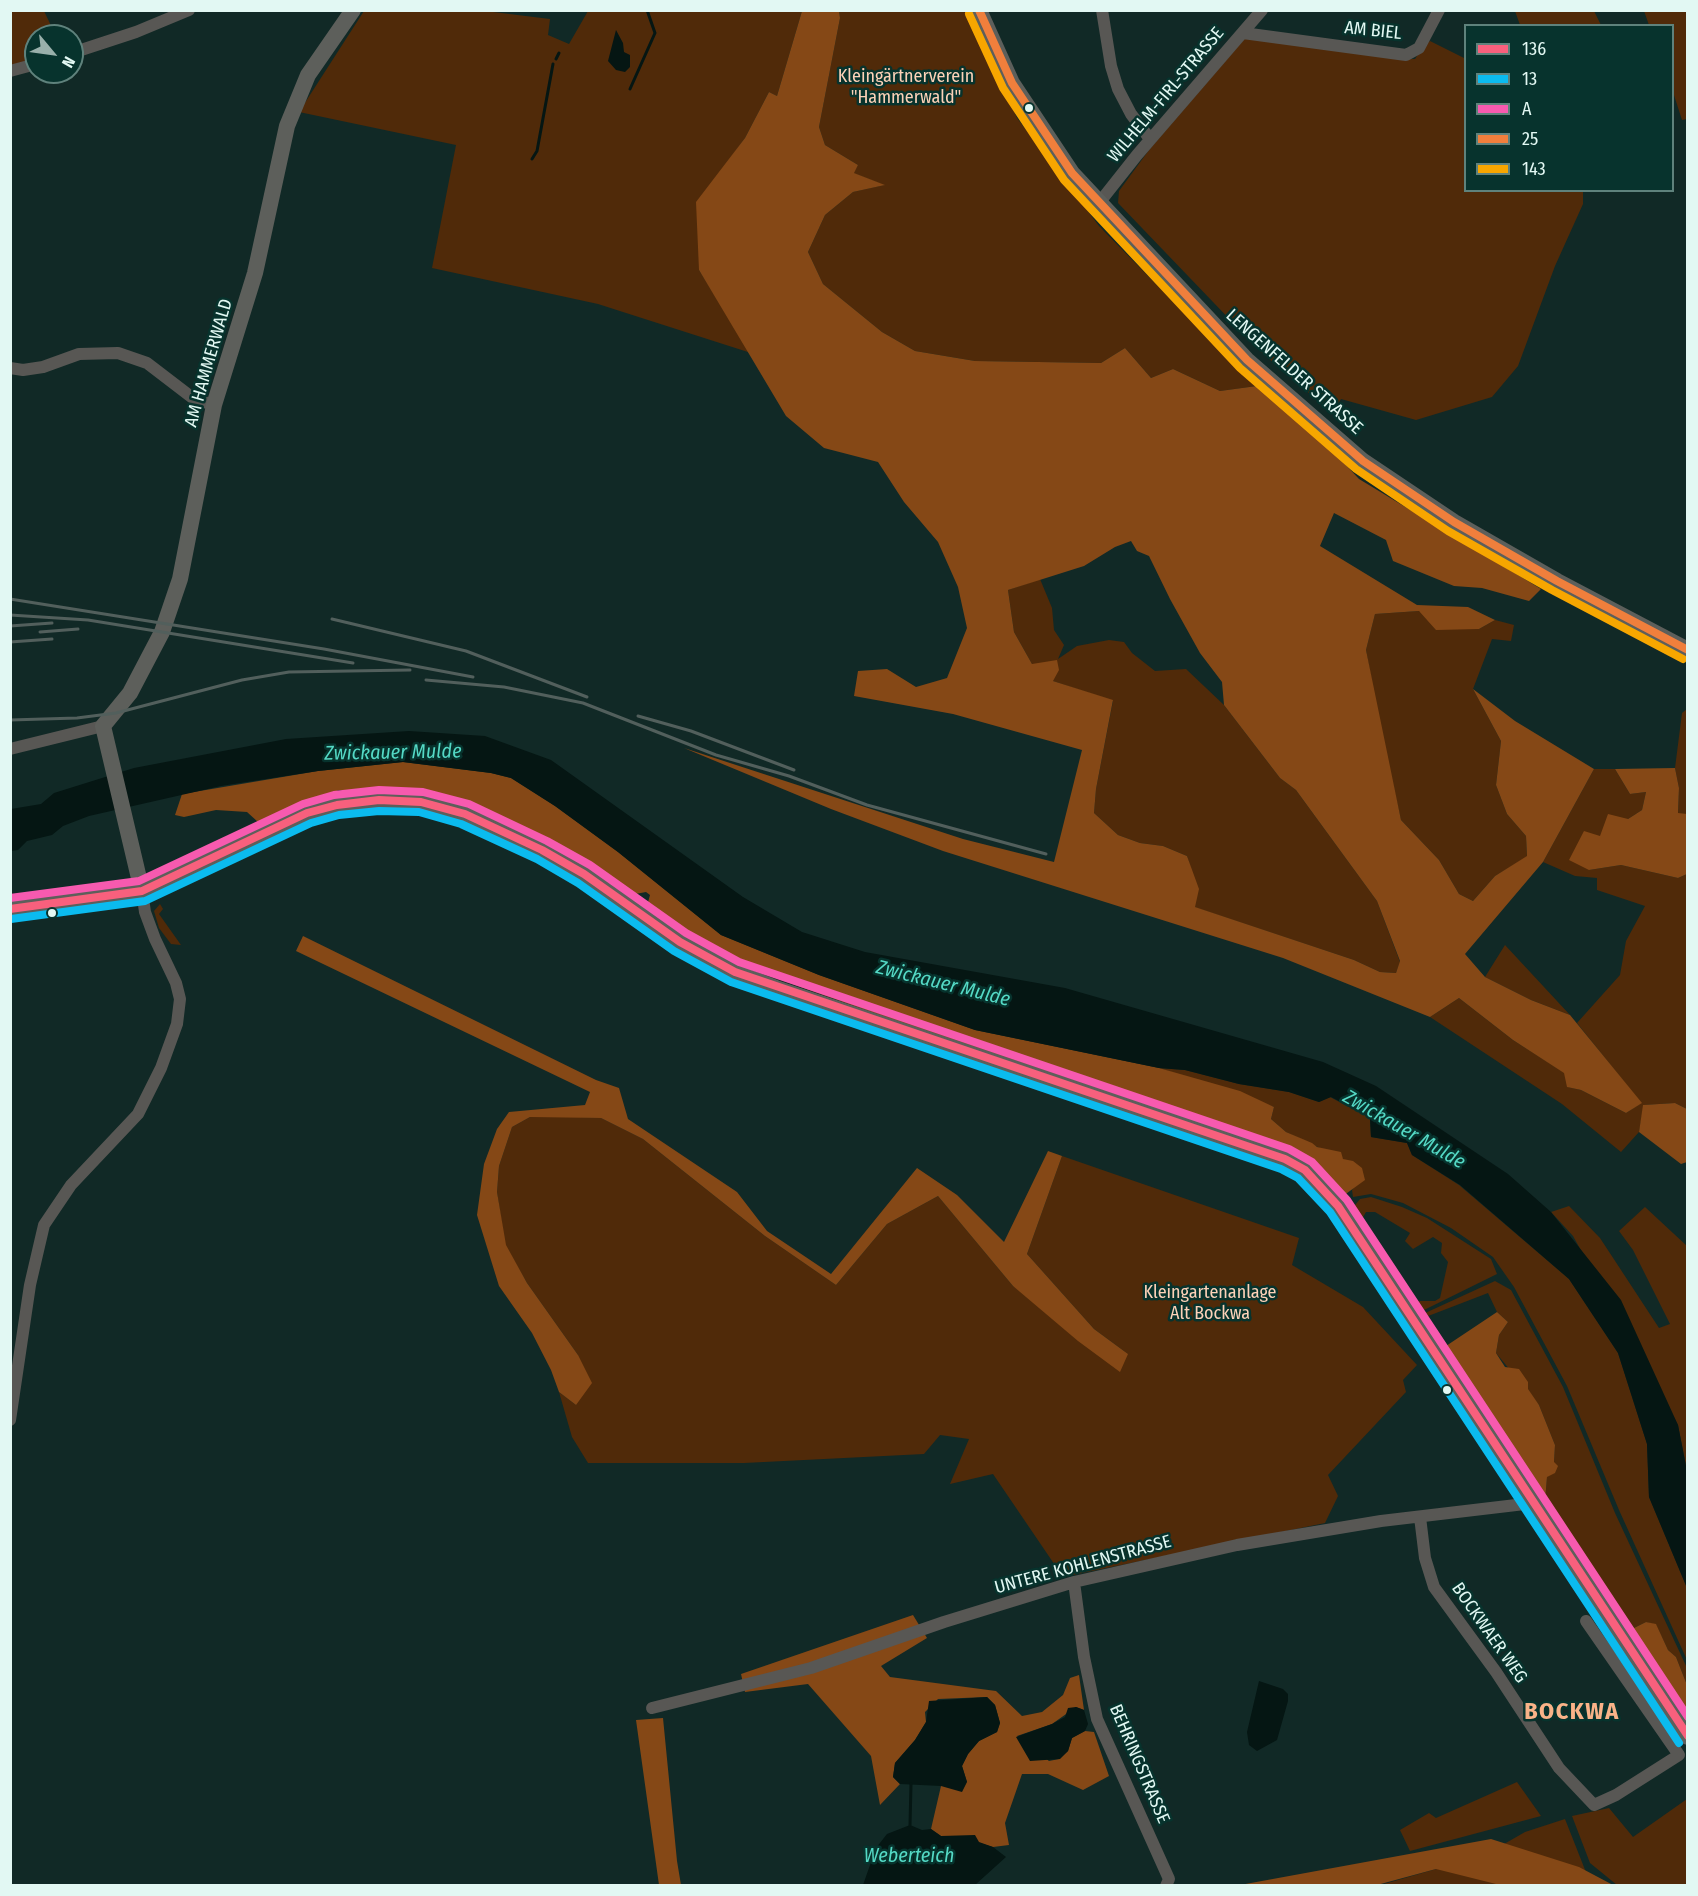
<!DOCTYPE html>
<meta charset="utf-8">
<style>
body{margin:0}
#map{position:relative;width:1698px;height:1896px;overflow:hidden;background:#112926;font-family:"Fira Sans Condensed",sans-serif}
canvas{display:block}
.frame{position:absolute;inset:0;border:12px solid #e2f8f3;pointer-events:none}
.legend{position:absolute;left:1464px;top:24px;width:210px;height:168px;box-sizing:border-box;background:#07332d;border:2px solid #5f827c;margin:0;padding:8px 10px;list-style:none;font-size:18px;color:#e2f8f3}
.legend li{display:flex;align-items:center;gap:12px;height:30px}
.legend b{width:30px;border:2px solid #5f827c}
.north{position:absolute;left:24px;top:24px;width:60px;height:60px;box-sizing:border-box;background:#07332d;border:2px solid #5f827c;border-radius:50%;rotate:119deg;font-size:16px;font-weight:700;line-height:24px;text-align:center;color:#e2f8f3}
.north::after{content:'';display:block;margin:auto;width:21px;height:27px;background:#99b0ab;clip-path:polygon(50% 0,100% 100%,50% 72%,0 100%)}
</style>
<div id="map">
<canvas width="1698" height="1896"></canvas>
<div class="frame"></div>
<ul class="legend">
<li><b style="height:8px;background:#f8607d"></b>136</li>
<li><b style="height:8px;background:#0bbbef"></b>13</li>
<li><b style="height:8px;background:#f75aaf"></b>A</li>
<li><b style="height:8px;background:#f07f3c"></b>25</li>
<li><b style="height:8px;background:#f7a600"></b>143</li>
</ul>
<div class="north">N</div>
</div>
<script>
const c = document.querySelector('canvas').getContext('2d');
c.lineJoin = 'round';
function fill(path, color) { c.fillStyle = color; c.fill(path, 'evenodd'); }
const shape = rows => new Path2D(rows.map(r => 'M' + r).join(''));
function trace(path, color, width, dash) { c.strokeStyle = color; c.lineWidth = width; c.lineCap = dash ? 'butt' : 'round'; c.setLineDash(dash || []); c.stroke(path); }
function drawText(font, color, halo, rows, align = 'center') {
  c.font = font + ' "Fira Sans Condensed",sans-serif'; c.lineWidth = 5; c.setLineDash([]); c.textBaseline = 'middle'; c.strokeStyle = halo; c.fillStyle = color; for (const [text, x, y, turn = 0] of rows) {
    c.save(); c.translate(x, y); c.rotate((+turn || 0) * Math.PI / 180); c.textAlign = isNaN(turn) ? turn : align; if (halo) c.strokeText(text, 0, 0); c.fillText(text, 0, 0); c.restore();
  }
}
fill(shape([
 [477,10,550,19,548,35,569,44,588,11,802,11,777,96,769,92,745,138,724,167,699,270,751,353,598,304,432,268,456,145,299,112,364,11],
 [11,11,44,11,56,36,36,36,36,60,11,67],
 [839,11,969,11,1017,118,1099,226,1247,377,1264,385,1220,391,1173,369,1151,378,1125,348,1101,363,975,361,915,351,882,332,823,284,808,252,825,215,853,192,884,185,853,173,858,165,825,145,819,127,840,18],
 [1515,11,1594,11,1601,25,1520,25],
 [1644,11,1687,11,1687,119,1682,120,1673,92,1672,26,1649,25],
 [1246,37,1400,59,1415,59,1424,45,1430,41,1464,58,1466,190,1583,191,1583,204,1555,266,1518,366,1492,397,1416,420,1341,399,1332,413,1260,351,1118,203,1119,191,1149,150],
 [1040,579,1052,608,1054,630,1064,645,1058,659,1077,646,1109,640,1124,642,1132,653,1155,671,1186,669,1224,705,1280,778,1296,790,1377,901,1400,962,1396,973,1380,972,1354,960,1194,907,1191,869,1187,856,1163,846,1140,843,1118,835,1094,813,1096,789,1113,701,1053,681,1032,664,1014,632,1008,590],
 [1419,611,1479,629,1495,620,1514,625,1511,641,1492,639,1473,689,1501,741,1496,785,1507,814,1526,836,1527,857,1495,876,1473,901,1459,894,1439,860,1401,820,1380,727,1366,650,1375,614],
 [1687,709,1687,814,1678,814,1679,788,1675,768,1682,713],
 [1594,769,1615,769,1630,794,1646,792,1642,810,1628,819,1589,870,1621,865,1678,878,1687,874,1687,1109,1675,1103,1644,1105,1639,1132,1621,1152,1562,1104,1430,1017,1459,998,1513,1040,1565,1073,1568,1087,1581,1090,1626,1113,1641,1103,1577,1023,1620,975,1626,941,1645,906,1597,890,1597,878,1575,876,1543,862],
 [160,904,163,909,159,914,181,945,171,944,159,928,154,911],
 [1505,945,1570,1015,1531,1000,1485,977],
 [1159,1068,1185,1070,1239,1084,1289,1092,1319,1102,1330,1097,1370,1118,1371,1137,1407,1143,1412,1155,1459,1185,1569,1279,1618,1353,1647,1444,1649,1497,1687,1588,1687,1660,1619,1510,1567,1386,1514,1287,1493,1257,1451,1228,1403,1203,1371,1194,1353,1197,1352,1190,1356,1185,1343,1159,1286,1132,1271,1119,1274,1107],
 [556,1116,601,1118,643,1139,765,1236,836,1285,887,1224,938,1196,1013,1286,1128,1354,1094,1329,1027,1254,1062,1156,1299,1238,1292,1265,1363,1307,1417,1365,1403,1380,1406,1392,1328,1475,1338,1496,1325,1523,1063,1577,993,1474,950,1484,969,1439,940,1435,924,1454,744,1463,588,1463,572,1437,559,1392,576,1405,578,1355,527,1283,505,1245,497,1192,499,1166,512,1127,530,1117],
 [1371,1197,1402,1207,1427,1218,1491,1259,1497,1274,1424,1310,1415,1310,1412,1305,1420,1301,1435,1301,1440,1298,1448,1262,1441,1253,1442,1243,1433,1237,1413,1249,1405,1241,1410,1233,1375,1212,1366,1212,1362,1219,1367,1228,1364,1233,1351,1210,1360,1199],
 [1569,1206,1600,1238,1659,1328,1670,1324,1633,1250,1619,1231,1645,1207,1687,1246,1687,1471,1678,1425,1573,1236,1551,1212],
 [1495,1281,1511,1290,1563,1387,1615,1513,1687,1668,1687,1685,1676,1657,1668,1650,1656,1625,1646,1622,1630,1630,1545,1501,1547,1477,1554,1462,1555,1445,1539,1405,1496,1353,1499,1335,1508,1322,1497,1312,1488,1293,1423,1318,1423,1314],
 [1517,1782,1541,1816,1410,1851,1400,1830,1429,1813,1436,1818],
 [1687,1799,1687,1885,1617,1885,1590,1863,1572,1816,1609,1808,1633,1837],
 [1565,1819,1591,1885,1377,1886,1485,1855,1525,1832]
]), '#502a09');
fill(shape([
 [802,11,839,11,840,18,819,127,825,145,858,165,854,173,885,185,853,192,825,215,808,252,823,284,882,332,915,351,975,361,1101,363,1125,348,1151,378,1173,369,1220,391,1264,385,1311,428,1359,479,1541,589,1529,601,1482,588,1454,586,1393,561,1386,540,1334,513,1320,546,1417,605,1468,607,1495,620,1479,629,1436,630,1419,611,1375,614,1366,650,1401,820,1439,860,1459,894,1473,901,1495,876,1527,856,1526,836,1507,814,1496,785,1501,741,1473,689,1515,721,1594,769,1543,862,1465,954,1485,977,1531,1000,1570,1015,1642,1103,1626,1113,1581,1090,1567,1087,1564,1073,1513,1040,1459,998,1430,1017,1283,958,943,851,831,809,684,748,963,839,1054,862,1082,750,953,714,854,696,858,671,887,669,916,687,947,678,967,628,958,587,938,542,904,502,878,462,824,448,786,416,699,270,696,202,745,138,769,92,777,96],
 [1131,541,1137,551,1149,556,1170,599,1200,653,1222,682,1224,705,1280,778,1296,790,1377,901,1400,961,1396,973,1380,972,1354,960,1195,907,1199,889,1187,856,1163,846,1140,843,1118,835,1094,813,1096,789,1113,700,1053,681,1059,670,1057,660,1032,664,1014,632,1008,590,1084,566,1115,547],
 [403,762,491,773,511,778,555,806,618,852,721,935,819,975,975,1030,1159,1068,1240,1091,1274,1107,1271,1119,1286,1132,1312,1143,1317,1147,1341,1152,1343,1159,1353,1161,1362,1168,1365,1180,1343,1196,1327,1186,1307,1167,739,965,694,939,691,932,682,933,658,917,647,906,650,895,646,892,630,895,548,842,507,820,445,799,339,790,258,822,247,812,216,810,184,817,175,815,182,794,318,771],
 [1675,768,1679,788,1678,813,1687,814,1687,874,1678,878,1621,865,1589,870,1569,860,1584,831,1600,836,1608,814,1628,819,1642,810,1646,792,1630,794,1615,769],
 [303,936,596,1080,619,1088,628,1119,737,1192,767,1231,831,1274,917,1168,957,1195,1004,1242,1048,1151,1062,1156,1027,1254,1094,1329,1128,1354,1120,1372,1078,1341,1013,1286,938,1196,887,1224,836,1285,765,1236,643,1139,601,1118,530,1117,512,1127,499,1166,497,1192,506,1245,527,1283,578,1355,592,1383,576,1405,559,1392,551,1370,532,1333,499,1286,477,1215,484,1164,497,1129,509,1112,585,1105,590,1092,296,951],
 [1675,1103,1687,1109,1687,1162,1681,1164,1639,1132,1643,1105],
 [1497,1312,1508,1322,1499,1335,1496,1353,1505,1367,1519,1369,1528,1382,1528,1389,1539,1405,1555,1445,1554,1462,1558,1466,1555,1473,1547,1477,1545,1501,1443,1348],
 [913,1615,927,1638,881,1666,890,1677,996,1691,1022,1716,1042,1712,1063,1695,1070,1678,1079,1675,1084,1710,1076,1707,1052,1724,1017,1736,1049,1761,1059,1759,1068,1751,1072,1738,1085,1731,1094,1732,1109,1776,1083,1790,1048,1774,1022,1774,1005,1823,1009,1845,993,1847,956,1836,941,1836,931,1829,941,1786,967,1782,962,1766,968,1754,979,1741,997,1732,1000,1723,995,1705,987,1697,938,1699,925,1712,926,1722,915,1740,895,1763,893,1777,900,1784,880,1805,871,1756,808,1684,745,1692,741,1674],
 [1646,1622,1656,1624,1668,1650,1676,1657,1687,1685,1687,1723,1628,1631],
 [663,1718,677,1861,681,1885,659,1885,636,1720],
 [1491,1839,1579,1867,1613,1885,1500,1885,1436,1869,1377,1885,1240,1885]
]), '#854816');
fill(shape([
 [616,30,623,43,624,52,630,55,630,67,625,72,616,70,608,61],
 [409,731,485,736,551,760,743,897,802,932,865,952,1065,988,1323,1062,1376,1086,1508,1174,1551,1212,1621,1300,1678,1425,1687,1471,1687,1588,1649,1497,1647,1444,1618,1353,1569,1279,1460,1185,1412,1155,1407,1143,1371,1137,1370,1117,1331,1097,1319,1102,1289,1092,1239,1084,1185,1070,1159,1068,975,1030,819,975,721,935,618,852,555,806,511,778,491,773,403,762,318,771,221,786,89,816,63,826,52,835,27,841,18,850,11,851,11,809,41,804,54,793,134,768,286,739],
 [1259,1681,1283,1689,1288,1694,1288,1701,1277,1740,1257,1751,1249,1745,1247,1732],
 [987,1697,995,1705,1000,1723,997,1732,979,1741,968,1754,962,1766,967,1782,962,1792,941,1786,900,1784,893,1777,895,1763,915,1740,926,1722,929,1701],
 [1076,1707,1084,1710,1088,1724,1085,1731,1072,1738,1068,1751,1060,1759,1030,1761,1016,1737,1052,1724,1065,1717,1068,1708],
 [910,1825,922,1830,931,1829,941,1836,975,1835,979,1842,993,1847,1006,1857,975,1885,863,1885,876,1848,887,1834]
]), '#051613');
trace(shape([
 [556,59,559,53],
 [630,89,655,33,647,10],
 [532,159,537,151,553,64],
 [910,1825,911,1784]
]), '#051613', 3);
trace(shape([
 [1102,10,1111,66,1118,89,1131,114,1150,139],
 [1243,33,1406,55,1419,48,1439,10],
 [72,53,136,32,189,10],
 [10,71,36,64],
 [1099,203,1137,155,1262,10],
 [10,368,23,370,43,367,79,354,118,353,147,363,194,399,214,405],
 [10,749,103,726],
 [10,1420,30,1285,44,1225,71,1185,138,1114,161,1068,177,1024,180,999,176,983,155,939,145,912,142,891],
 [1420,1517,1425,1558,1434,1587,1496,1672,1559,1768,1594,1805,1616,1795,1679,1755,1586,1621],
 [1074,1582,1084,1657,1097,1719,1169,1879,1166,1886],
 [652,1708,811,1668,944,1622,1074,1582,1237,1545,1381,1521,1533,1503]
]), '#585754', 12);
trace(shape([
 [979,10,1012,83,1072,173,1247,360,1363,461,1454,522,1557,581,1688,650],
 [142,891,103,726,130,693,162,632,180,579,214,405,255,273,287,126,308,75,353,10],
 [10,909,142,891,307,813,337,805,379,800,421,802,465,814,542,850,584,874,680,942,735,972,776,988,1285,1159,1305,1170,1338,1206,1688,1737]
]), '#5d5f5b', 16);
trace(shape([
 [10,599,324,649,473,677],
 [10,615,88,620,353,663],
 [332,619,466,651,587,697],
 [10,626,52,623],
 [40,632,78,629],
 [10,642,52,639],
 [426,680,504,687,583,703,716,755,789,776,867,805,1046,854],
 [638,716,691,731,794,770],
 [10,720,77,718,116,713,242,680,289,672,410,670]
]), '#525f5c', 3);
trace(shape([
 [10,909,142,891,307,813,337,805,379,800,421,802,465,814,542,850,584,874,680,942,735,972,1285,1159,1305,1170,1338,1206,1688,1736]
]), '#f8607d', 8);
trace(shape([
 [11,919,145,901,311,823,339,815,379,811,419,812,461,824,537,859,578,883,674,951,731,982,1281,1169,1298,1178,1330,1212,1679,1743]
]), '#0bbbef', 8);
trace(shape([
 [10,898,139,881,303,804,334,795,379,790,423,792,469,804,547,841,590,865,686,933,739,962,1289,1149,1312,1162,1347,1200,1688,1717]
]), '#f75aaf', 8);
trace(shape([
 [979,10,1012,83,1072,173,1247,360,1363,461,1454,522,1557,581,1688,650]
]), '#f07f3c', 8);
trace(shape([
 [969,14,1003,88,1064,180,1240,368,1356,469,1448,531,1552,590,1683,659]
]), '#f7a600', 8);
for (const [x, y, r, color] of [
 [1029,108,5,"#e2f8f3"],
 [52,913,5,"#e2f8f3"],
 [1447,1390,5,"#e2f8f3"]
]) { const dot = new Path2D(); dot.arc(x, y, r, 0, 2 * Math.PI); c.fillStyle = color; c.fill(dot); trace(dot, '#07332d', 2); }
drawText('18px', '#e2f8f3', '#07332d', [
 ["AM BIEL",1373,31,6],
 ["WILHELM-FIRL-STRASSE",1166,95,-50],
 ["AM HAMMERWALD",209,363,-74],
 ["LENGENFELDER STRASSE",1294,372,42],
 ["UNTERE KOHLENSTRASSE",1083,1565,-15],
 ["BOCKWAER WEG",1489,1633,55],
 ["BEHRINGSTRASSE",1139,1764,67]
]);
drawText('18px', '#fdd2b8', '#07332d', [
 ["Kleingärtnerverein",906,77],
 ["\"Hammerwald\"",906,98],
 ["Kleingartenanlage",1210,1293],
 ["Alt Bockwa",1210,1314]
]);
drawText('italic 20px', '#54d9c5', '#07332d', [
 ["Zwickauer Mulde",393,753,-1],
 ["Zwickauer Mulde",943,984,14],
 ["Zwickauer Mulde",1404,1130,30],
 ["Weberteich",909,1856]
]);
c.letterSpacing = '1.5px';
drawText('bold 24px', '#f9b388', '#07332d', [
 ["BOCKWA",1572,1712]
]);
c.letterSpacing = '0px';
</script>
